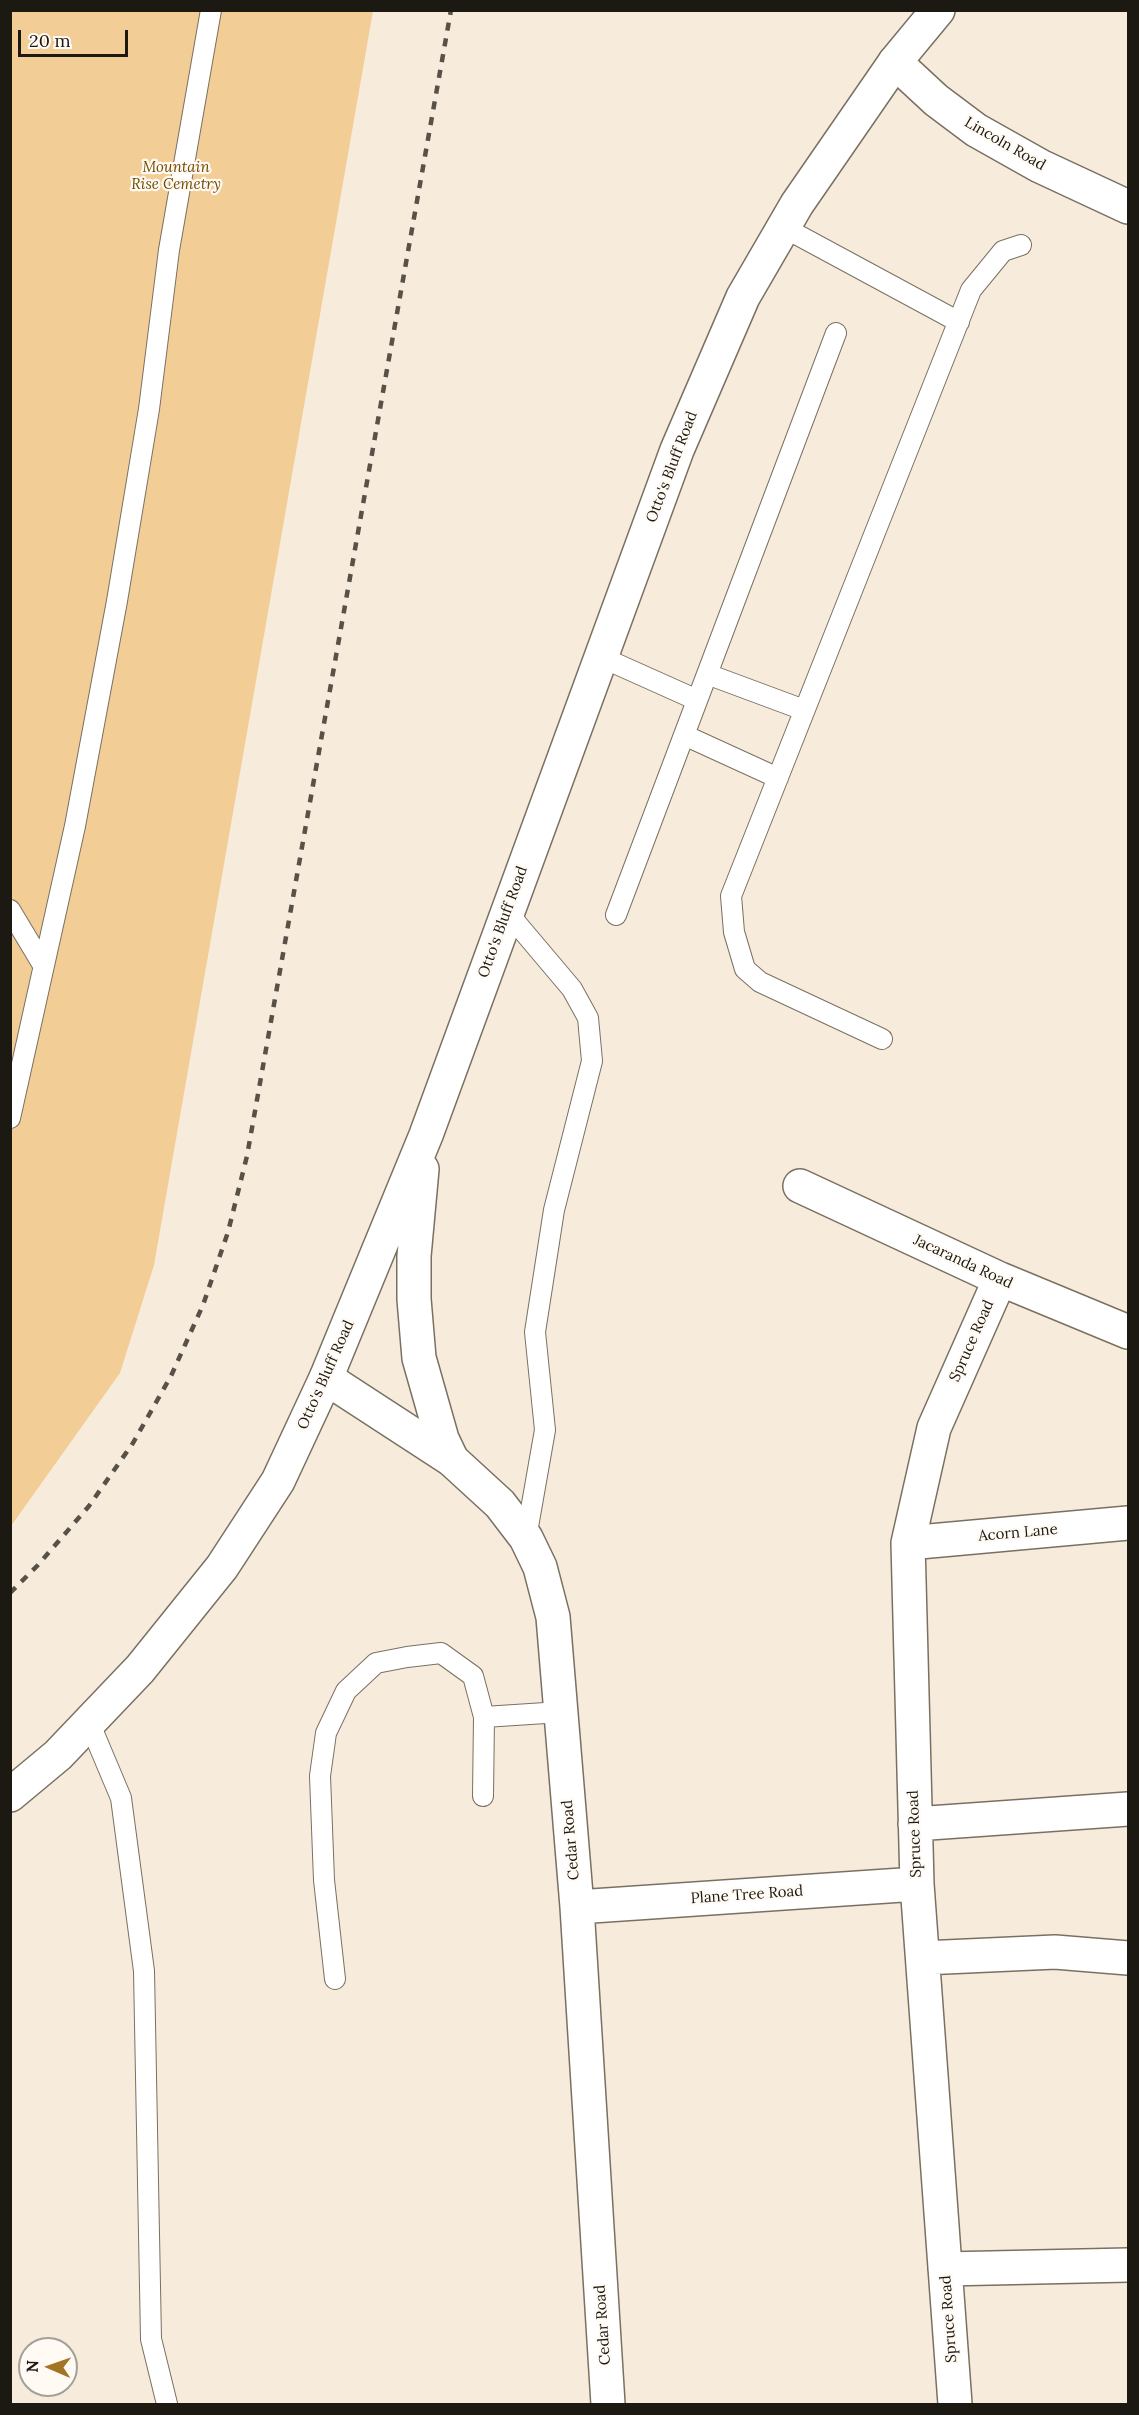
<!DOCTYPE html>
<style>
body{margin:0}
#map{position:relative;width:1139px;height:2415px;overflow:hidden;background:#f7ecdb;font-family:Lora,serif}
canvas{display:block}
.frame{position:absolute;inset:0;border:12px solid #1c1812;pointer-events:none}
.north{position:absolute;left:18px;top:2337px;width:60px;height:60px;box-sizing:border-box;background:#fffaf3;border:2px solid #a4a099;border-radius:50%;rotate:272deg;font-size:16px;font-weight:700;line-height:24px;text-align:center;color:#1c1812}
.north::after{content:'';display:block;margin:auto;width:21px;height:27px;background:#a17426;clip-path:polygon(50% 0,100% 100%,50% 72%,0 100%)}
.scale{position:absolute;left:18px;top:30px;width:110px;height:27px;box-sizing:border-box;border:3px solid #1c1812;border-top:0;padding-left:8px;font-size:18px;line-height:21px;white-space:nowrap;color:#1c1812;-webkit-text-stroke:4px #fffaf3;paint-order:stroke}
</style>
<div id="map">
<canvas width="1139" height="2415"></canvas>
<div class="frame"></div>
<div class="north">N</div>
<div class="scale">20 m</div>
</div>
<script>
const c = document.querySelector('canvas').getContext('2d');
c.lineJoin = 'round';
function fill(path, color) { c.fillStyle = color; c.fill(path, 'evenodd'); }
const shape = rows => new Path2D(rows.map(r => 'M' + r).join(''));
function trace(path, color, width, dash) { c.strokeStyle = color; c.lineWidth = width; c.lineCap = dash ? 'butt' : 'round'; c.setLineDash(dash || []); c.stroke(path); }
function drawText(font, color, halo, rows, align = 'center') {
  c.font = font + ' Lora,serif'; c.lineWidth = 4.5; c.setLineDash([]); c.textBaseline = 'middle'; c.strokeStyle = halo; c.fillStyle = color; for (const [text, x, y, turn = 0] of rows) {
    c.save(); c.translate(x, y); c.rotate((+turn || 0) * Math.PI / 180); c.textAlign = isNaN(turn) ? turn : align; if (halo) c.strokeText(text, 0, 0); c.fillText(text, 0, 0); c.restore();
  }
}
fill(shape([
 [11,11,373,11,154,1265,120,1373,11,1526]
]), '#f2cd96');
const lane = shape([
 [783,227,959,322],
 [601,657,697,700],
 [707,674,804,710],
 [684,735,778,778],
 [10,910,43,965],
 [507,912,572,989,588,1018,592,1061,554,1210,535,1332,545,1430,526,1538],
 [616,915,836,333],
 [882,1039,760,982,745,969,734,932,731,896,971,290,1003,251,1021,245],
 [10,1118,75,826,117,601,149,409,169,250,211,10],
 [484,1717,561,1712],
 [89,1722,121,1798,144,1971,151,2339,167,2404],
 [335,1979,324,1880,320,1776,326,1733,346,1691,376,1663,407,1657,441,1653,473,1676,484,1717,483,1796]
]);
const street = shape([
 [895,62,936,100,976,130,1040,166,1128,207],
 [800,1186,1000,1279,1128,1332],
 [326,1378,452,1460,500,1504,526,1538,540,1567,553,1617,577,1907,608,2404],
 [908,1543,1128,1523],
 [915,1824,1128,1809],
 [577,1907,917,1884],
 [923,1958,1055,1952,1128,1958],
 [945,2269,1128,2265],
 [955,2404,917,1884,908,1543,934,1428,1000,1279]
]);
const secondary = shape([
 [422,1169,414,1256,414,1299,419,1358,442,1439,452,1460],
 [10,1795,58,1755,140,1669,222,1567,278,1481,326,1378,426,1135,677,450,743,297,797,204,895,62,938,10]
]);
trace(lane, '#7a7062', 22);
trace(street, '#7a7062', 36);
trace(secondary, '#7a7062', 36);
trace(lane, '#fff', 20);
trace(street, '#fff', 33);
trace(secondary, '#fff', 33);
trace(shape([
 [10,1593,38,1565,89,1506,133,1443,171,1376,203,1305,228,1232,247,1156,451,10]
]), '#575148', 4.5, [8, 8]);
drawText('15px', '#1c1812', '#fffaf3', [
 ["Lincoln Road",1005,144,30],
 ["Otto's Bluff Road",672,467,-69],
 ["Otto's Bluff Road",503,922,-70],
 ["Jacaranda Road",963,1262,25],
 ["Spruce Road",972,1341,-66],
 ["Otto's Bluff Road",326,1375,-66],
 ["Acorn Lane",1018,1533,-5],
 ["Spruce Road",915,1834,-92],
 ["Cedar Road",571,1840,-95],
 ["Plane Tree Road",747,1895,-4],
 ["Spruce Road",949,2319,-94],
 ["Cedar Road",603,2325,-94]
]);
drawText('italic 15px', '#714d05', '#fffaf3', [
 ["Mountain",176,168],
 ["Rise Cemetry",176,185]
]);
</script>
